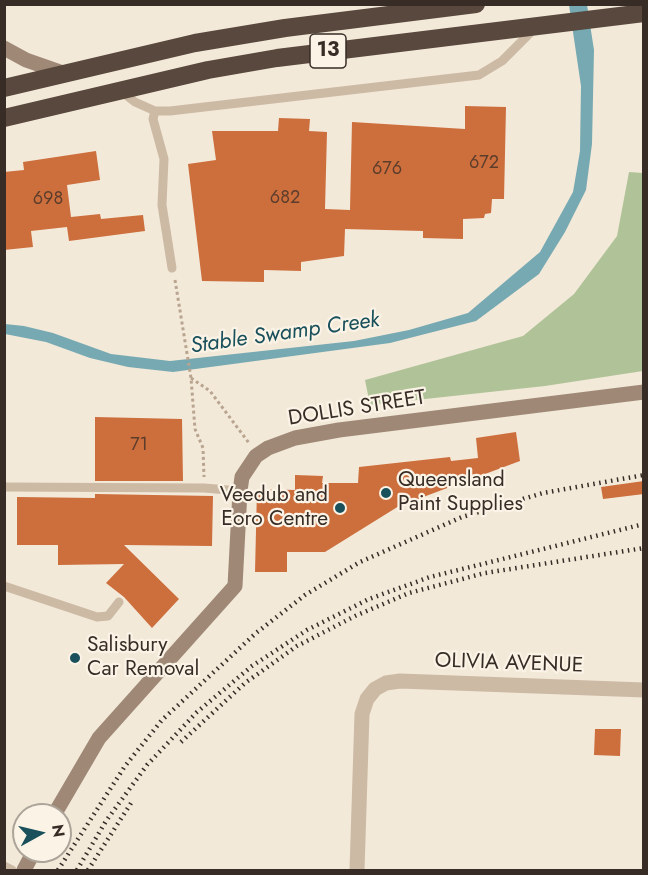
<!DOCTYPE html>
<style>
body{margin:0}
#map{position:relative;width:648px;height:875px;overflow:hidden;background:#f3e9d9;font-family:Jost,sans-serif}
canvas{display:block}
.frame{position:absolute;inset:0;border:6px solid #372d26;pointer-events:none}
.north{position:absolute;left:12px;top:803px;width:60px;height:60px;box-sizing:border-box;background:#faf3e6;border:2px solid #aca499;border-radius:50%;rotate:82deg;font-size:16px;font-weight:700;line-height:24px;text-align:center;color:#372d26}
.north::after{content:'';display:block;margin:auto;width:21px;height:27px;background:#19505b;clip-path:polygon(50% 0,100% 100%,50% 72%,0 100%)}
</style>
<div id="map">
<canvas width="648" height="875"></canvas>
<div class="frame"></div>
<div class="north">N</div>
</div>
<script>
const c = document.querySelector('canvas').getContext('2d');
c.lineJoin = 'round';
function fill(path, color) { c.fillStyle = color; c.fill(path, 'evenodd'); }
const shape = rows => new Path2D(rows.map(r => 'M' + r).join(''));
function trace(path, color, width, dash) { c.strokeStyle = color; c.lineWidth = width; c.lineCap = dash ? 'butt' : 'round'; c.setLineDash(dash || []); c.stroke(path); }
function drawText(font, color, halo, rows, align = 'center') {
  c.font = font + ' Jost,sans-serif'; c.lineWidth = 4.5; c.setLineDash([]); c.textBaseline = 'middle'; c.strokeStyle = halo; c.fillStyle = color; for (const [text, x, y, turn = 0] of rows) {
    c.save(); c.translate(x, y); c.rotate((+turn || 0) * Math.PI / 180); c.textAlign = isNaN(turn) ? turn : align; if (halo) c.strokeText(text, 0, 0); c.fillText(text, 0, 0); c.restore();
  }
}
fill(shape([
 [629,172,643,173,643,371,545,386,370,405,365,380,523,336,574,294,617,236]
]), '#b0c398');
fill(shape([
 [569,5,587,5,594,50,592,144,586,190,565,232,539,274,476,321,390,343,173,372,128,367,90,358,46,342,5,334,5,324,24,326,53,333,111,354,170,361,354,341,409,330,468,313,540,252,573,192,580,151,581,86]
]), '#76a9b2');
fill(shape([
 [465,106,506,107,504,199,492,199,491,213,485,214,484,218,463,219,463,239,423,238,423,231,345,229,344,256,301,262,301,271,264,270,264,282,202,281,188,164,216,160,212,131,278,131,279,118,310,119,309,131,327,132,325,209,350,210,352,122,465,129],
 [96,151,100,180,67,185,71,217,100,214,101,219,143,215,145,231,69,241,67,227,31,231,33,247,4,250,4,172,24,170,23,162],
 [95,417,182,419,183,481,95,481],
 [516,432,520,461,399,506,325,552,287,552,287,572,255,572,257,489,295,490,295,475,323,476,322,483,358,483,359,467,450,457,451,461,478,458,476,438],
 [644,481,644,494,603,499,601,487],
 [95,494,213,496,212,546,124,545,179,599,152,628,124,597,106,583,124,564,58,565,58,545,17,545,17,497,95,498],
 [595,729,621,729,620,756,594,755]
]), '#cd6e3d');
trace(shape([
 [175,280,191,378,195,429,203,448,204,477],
 [191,378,210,391,249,443]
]), '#b8a48f', 3, [3, 3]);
trace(shape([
 [122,92,135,102,155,111,170,111,479,75,502,61,533,30],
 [155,111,153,119,164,159,162,205,172,268],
 [4,487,204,488,240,491],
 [4,586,97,617,108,616,119,602],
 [4,866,12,870]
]), '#ccbaa4', 9);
trace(shape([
 [357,870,362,714,367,699,375,689,386,683,400,681,644,690]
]), '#ccbaa4', 15);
trace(shape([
 [4,48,26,60,66,74],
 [54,815,99,738,235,586,240,491,242,477,256,456,268,448,295,438,339,430,644,392],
 [24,870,34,851]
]), '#9f8976', 15);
trace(shape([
 [4,88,195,43,285,28,476,4],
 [4,118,208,70,277,58,644,13]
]), '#58483d', 18);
trace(shape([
 [181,742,245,683,297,646,355,616,409,593,485,573,644,548],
 [58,870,125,766,162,720,256,633,305,595,360,562,462,517,543,493,644,475],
 [77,870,106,821,147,765,197,712,252,666,307,630,369,599,430,577,644,524],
 [88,870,133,800]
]), '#372d26', 4.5, [1.5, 4.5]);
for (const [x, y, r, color] of [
 [386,493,6,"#19505b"],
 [340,508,6,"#19505b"],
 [75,658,6,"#19505b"]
]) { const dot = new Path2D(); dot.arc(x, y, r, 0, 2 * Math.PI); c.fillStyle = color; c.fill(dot); trace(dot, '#faf3e6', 2); }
drawText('18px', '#5c3d2c', null, [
 ["672",484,164],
 ["676",387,170],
 ["682",285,199],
 ["698",48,200],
 ["71",139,446]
]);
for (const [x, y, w] of [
 [328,51,36]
]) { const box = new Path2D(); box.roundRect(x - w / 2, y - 17, w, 34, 4.5); c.fillStyle = '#faf3e6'; c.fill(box); trace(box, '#372d26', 1.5); }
drawText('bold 20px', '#372d26', null, [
 ["13",328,51]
]);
drawText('21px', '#372d26', '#faf3e6', [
 ["DOLLIS STREET",357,409,-9],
 ["OLIVIA AVENUE",509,664,2]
]);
drawText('21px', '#372d26', '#faf3e6', [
 ["Queensland",398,481],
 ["Paint Supplies",398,505],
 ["Veedub and",328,496,"right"],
 ["Eoro Centre",328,520,"right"],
 ["Salisbury",87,646],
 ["Car Removal",87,670]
], 'left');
drawText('italic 22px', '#19505b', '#faf3e6', [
 ["Stable Swamp Creek",285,334,-8]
]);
</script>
